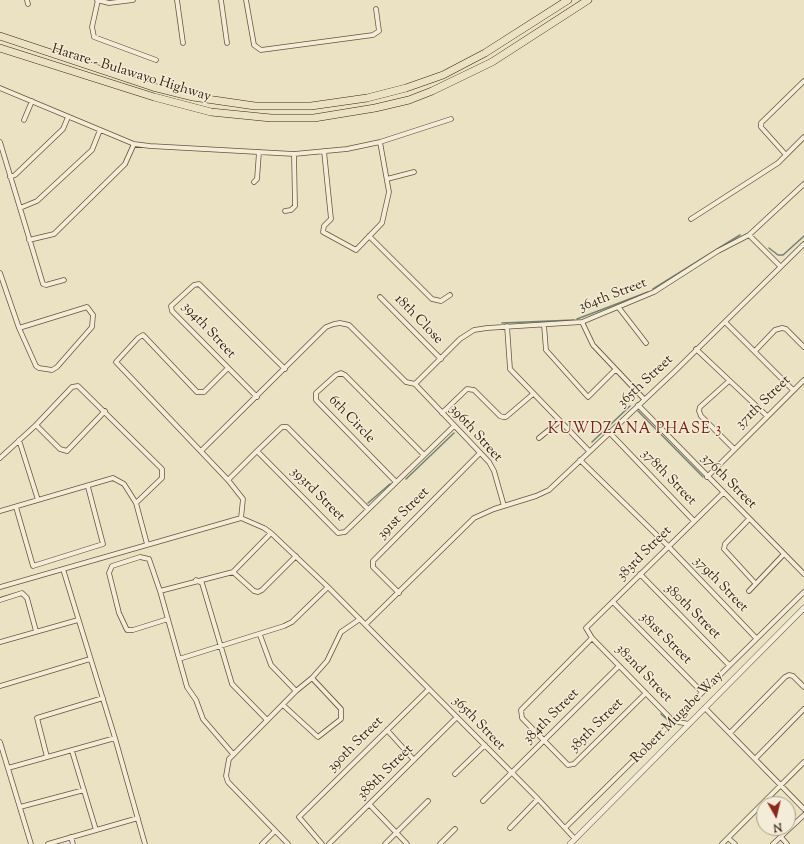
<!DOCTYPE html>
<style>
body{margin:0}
#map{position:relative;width:804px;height:844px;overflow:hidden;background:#ebe2c3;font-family:"Sorts Mill Goudy",serif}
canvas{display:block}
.north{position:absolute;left:756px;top:796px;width:40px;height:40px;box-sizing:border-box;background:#f2ecd8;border:1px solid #a99c87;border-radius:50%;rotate:172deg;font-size:11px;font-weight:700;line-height:16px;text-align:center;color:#3b240e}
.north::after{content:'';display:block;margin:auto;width:14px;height:18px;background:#8f2418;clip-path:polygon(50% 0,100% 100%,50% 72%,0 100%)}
</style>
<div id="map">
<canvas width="804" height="844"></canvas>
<div class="north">N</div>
</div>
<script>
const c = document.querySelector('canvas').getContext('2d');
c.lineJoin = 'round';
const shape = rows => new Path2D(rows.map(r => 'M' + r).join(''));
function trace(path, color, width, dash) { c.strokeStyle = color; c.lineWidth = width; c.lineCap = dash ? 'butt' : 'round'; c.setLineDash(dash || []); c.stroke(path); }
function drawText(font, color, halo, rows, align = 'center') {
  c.font = font + ' "Sorts Mill Goudy",serif'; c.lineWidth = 3; c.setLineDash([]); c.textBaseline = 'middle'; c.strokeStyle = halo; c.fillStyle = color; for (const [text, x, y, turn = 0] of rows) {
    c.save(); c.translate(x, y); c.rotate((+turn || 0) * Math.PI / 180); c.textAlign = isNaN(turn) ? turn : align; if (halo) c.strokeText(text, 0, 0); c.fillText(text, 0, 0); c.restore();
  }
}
trace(shape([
 [769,248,778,255,783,255,804,236],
 [653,289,740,235],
 [577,319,648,292],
 [502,323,574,320],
 [638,411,703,477],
 [592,442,630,406],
 [406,479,454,433],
 [368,503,390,484],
 [661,714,670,722]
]), '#738075', 1.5);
const minor = shape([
 [27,0,28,4],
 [97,0,109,3,133,0],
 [98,0,92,27,94,37,156,60],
 [177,0,183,43],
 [221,0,227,43],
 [246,0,254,45,261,50,373,35,379,31,376,9],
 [0,88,134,144,150,146,294,154,347,149,380,142,451,119],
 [24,120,32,101],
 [0,142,43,284,46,285,64,280],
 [324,151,331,219,324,226,323,232,356,250,382,223,389,192,380,142],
 [786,155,761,127,761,123,804,81],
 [10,177,15,175,63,129,68,117],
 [387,179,414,172],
 [254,182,257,179,259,152],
 [20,208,37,201,92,150,100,130],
 [285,211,291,210,295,206,294,154],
 [691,219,778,163,804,137],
 [749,235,780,266],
 [369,236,432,299,441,301,450,295],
 [29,240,54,234,125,164,134,144],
 [0,273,19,328,36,366,39,368,52,370,57,367,92,327,93,315,87,307,19,328],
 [380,297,441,359],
 [619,308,646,343],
 [582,322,593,345,644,399],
 [725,322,793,390],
 [544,325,546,350,588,397,615,370],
 [507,326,510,369,589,451],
 [696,349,767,416],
 [755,351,775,330,782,328,786,329,804,347],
 [228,368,204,392,197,392,143,335,138,338,116,362,228,480,257,451,338,533,345,532,454,426],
 [729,381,700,407,699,411,701,416,734,449],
 [415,384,460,339,474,330,487,328,582,322,654,292,718,251,749,235,804,184],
 [415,384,489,462,494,471,504,506],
 [257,397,172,311,171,306,194,285,199,284,285,369],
 [638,405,804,574],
 [442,413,467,389,474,390,500,416,503,417,506,417,533,394],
 [36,425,60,449,67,451,105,411],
 [609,432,694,521],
 [539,438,560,421],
 [19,440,38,500],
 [201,451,326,327,334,324,340,323,349,325,406,382,415,384],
 [257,451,282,427,287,427,368,509],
 [0,458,36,425,72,387,78,386,162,469,162,478,136,503],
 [580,460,668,546,756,638],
 [707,477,804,380],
 [228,480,243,499,241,518,264,528,271,533,328,587,538,799,575,839],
 [396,482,316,400,316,393,336,375,341,373,345,375,424,455],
 [16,507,33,566,103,544,88,487],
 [0,511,113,478,124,484,136,503,147,544],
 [749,519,725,544,724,549,755,583],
 [63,569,115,738,145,844],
 [233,572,254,591,258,592,262,590,296,556],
 [640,574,729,665],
 [196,580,202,583,232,684,267,720],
 [0,587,241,518],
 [160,591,233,572,271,533],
 [749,591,784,554],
 [399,593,373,567,373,561,480,453],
 [0,600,22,593,27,598,36,631],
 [613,602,702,692],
 [168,619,133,630,127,630,119,613,109,573,112,566,140,557,149,559,160,591,187,687,196,700,203,719,233,754],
 [366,624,474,518,494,509,536,496,549,490,674,372,804,244],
 [260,635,271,665,296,691],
 [592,638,521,710,522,718,568,765,574,764,646,693],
 [0,642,78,620],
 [179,659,284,626,292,622,328,587],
 [0,686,90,659],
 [283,705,318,737,341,719,341,709,312,678],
 [705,708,804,809],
 [689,724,673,721,592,638,586,628,723,493],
 [387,730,414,760],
 [730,733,785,677,789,675,793,676,804,687],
 [0,742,31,844],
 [72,751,96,830],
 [47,757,37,718,103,698],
 [755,759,804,709],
 [8,768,115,738],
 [455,774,485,745],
 [483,801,619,666],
 [369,804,407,844],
 [20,807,84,790],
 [510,828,538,799],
 [565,828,804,592],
 [71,837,73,844],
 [781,837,787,844],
 [728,838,735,844],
 [48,844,138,818],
 [262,844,275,831],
 [288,844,228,782,226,776,229,759,296,691,312,678,327,661,341,632,360,619],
 [322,844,299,817,429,689],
 [329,844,457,717],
 [385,844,428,801],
 [440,844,455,829],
 [722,844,804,762],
 [773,844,804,815]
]);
const tertiary = shape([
 [570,844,804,608]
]);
const trunk = shape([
 [0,36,153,87,193,97,255,106,311,106,367,98,406,88,443,75,485,53,568,0],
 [0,48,154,97,211,112,271,118,314,118,375,108,409,100,432,91,492,62,588,0]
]);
trace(minor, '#67543b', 5.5);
trace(tertiary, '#67543b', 6);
trace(trunk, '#3b240e', 8);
trace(minor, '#f2ecd8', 4);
trace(tertiary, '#f2ecd8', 5);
trace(trunk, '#ebe2c3', 7);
drawText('14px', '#3b240e', '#f2ecd8', [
 ["Harare - Bulawayo Highway",131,74,17],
 ["364th Street",613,296,-21],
 ["18th Close",418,320,46],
 ["394th Street",208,331,47],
 ["365th Street",646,382,-43],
 ["371th Street",764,403,-44],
 ["6th Circle",351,420,46],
 ["396th Street",475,434,48],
 ["378th Street",668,478,46],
 ["376th Street",728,482,45],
 ["393rd Street",317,495,45],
 ["391st Street",404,514,-45],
 ["383rd Street",645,554,-45],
 ["379th Street",720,585,46],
 ["380th Street",692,612,45],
 ["381st Street",665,639,45],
 ["382nd Street",643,674,46],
 ["384th Street",552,717,-45],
 ["Robert Mugabe Way",678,718,-45],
 ["365th Street",478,724,46],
 ["385th Street",597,726,-45],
 ["390th Street",356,745,-45],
 ["388th Street",386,773,-45]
]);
c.letterSpacing = '1px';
drawText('15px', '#7a1f14', '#f2ecd8', [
 ["KUWDZANA PHASE 3",635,430]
]);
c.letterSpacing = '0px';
</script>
